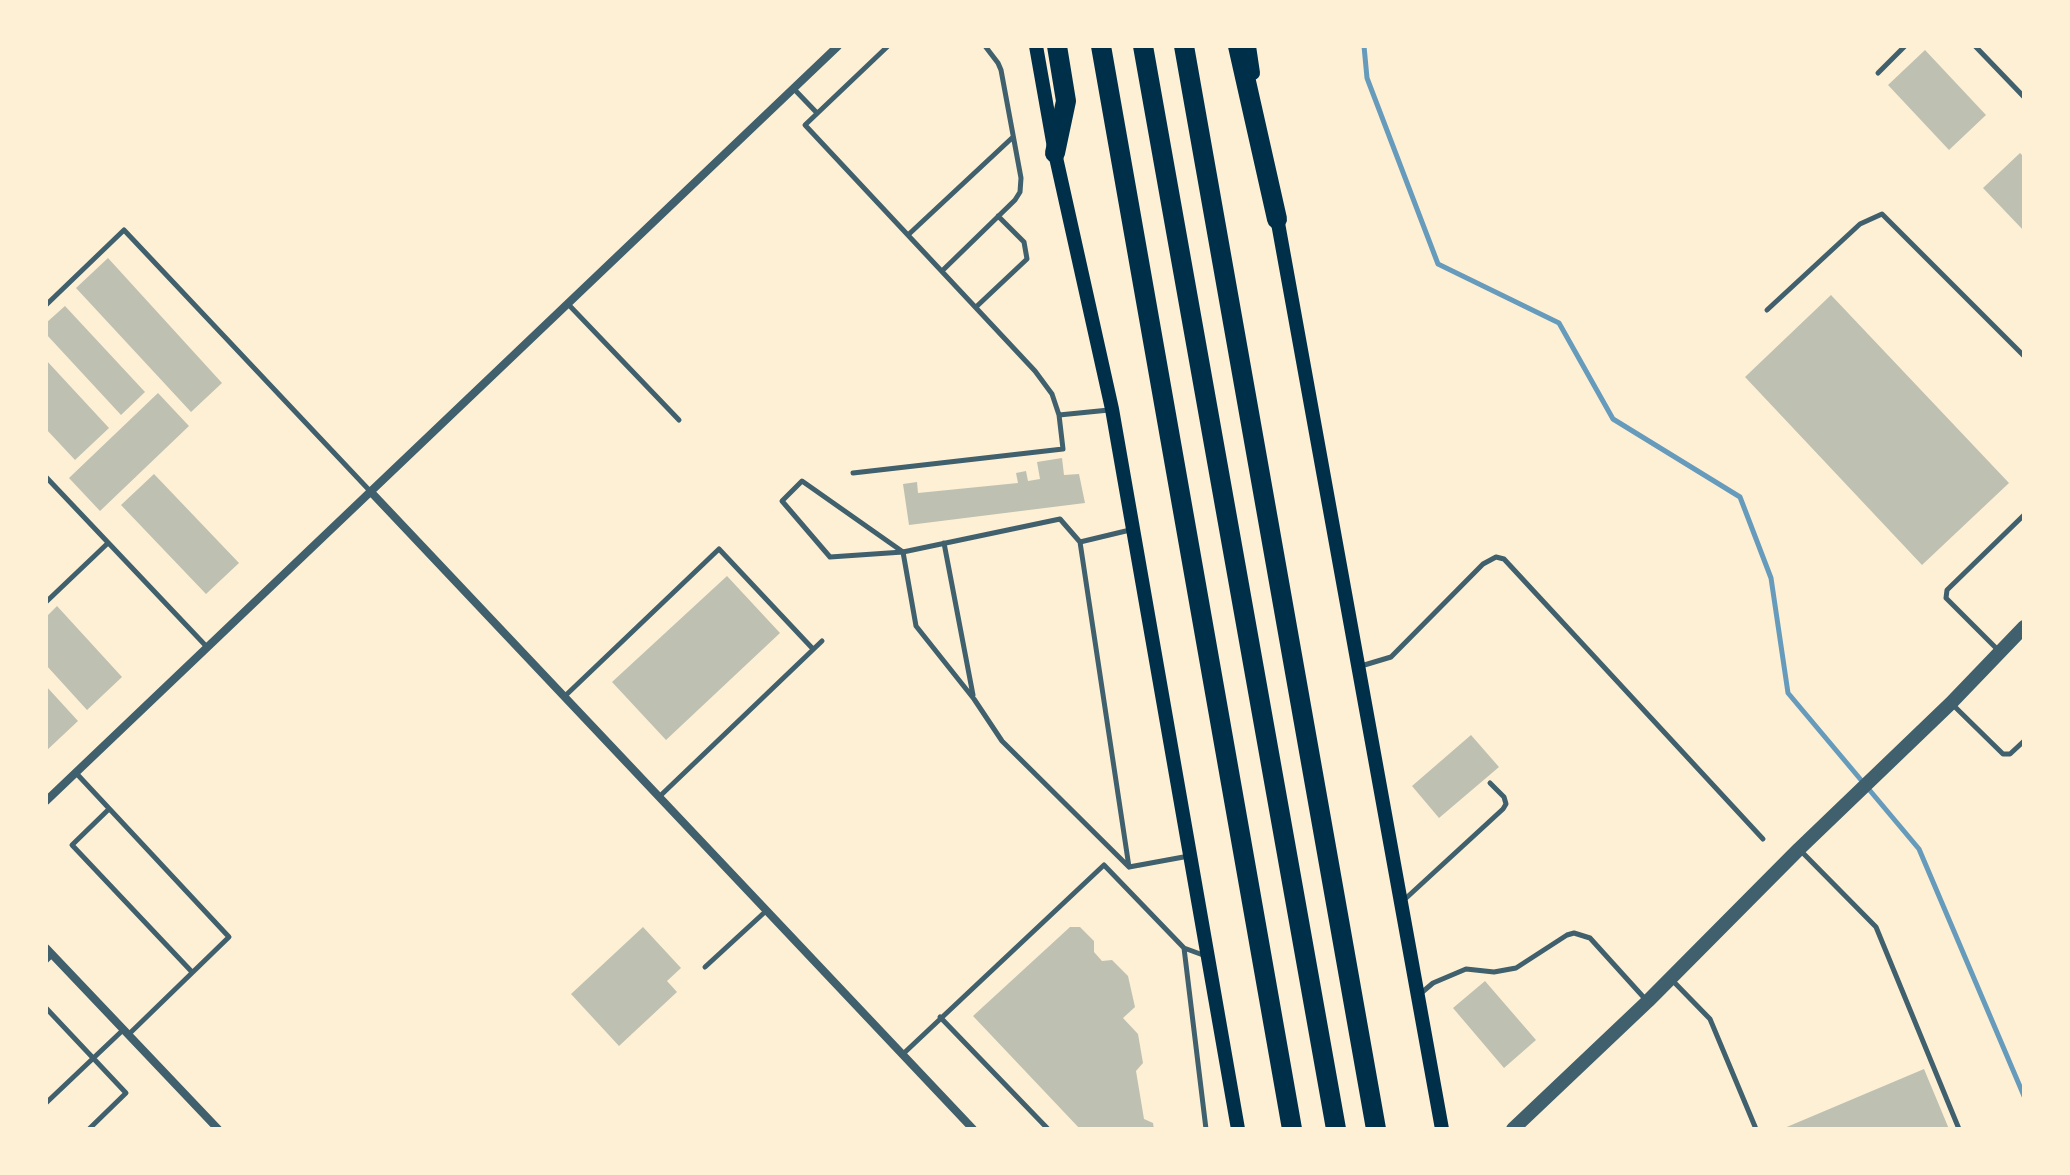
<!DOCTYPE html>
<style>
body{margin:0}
#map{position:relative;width:2070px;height:1175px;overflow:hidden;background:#fdf0d5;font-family:Jost,sans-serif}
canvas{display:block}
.frame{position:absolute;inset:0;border:48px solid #fdf0d5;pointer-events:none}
</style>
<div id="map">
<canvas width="2070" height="1175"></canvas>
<div class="frame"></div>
</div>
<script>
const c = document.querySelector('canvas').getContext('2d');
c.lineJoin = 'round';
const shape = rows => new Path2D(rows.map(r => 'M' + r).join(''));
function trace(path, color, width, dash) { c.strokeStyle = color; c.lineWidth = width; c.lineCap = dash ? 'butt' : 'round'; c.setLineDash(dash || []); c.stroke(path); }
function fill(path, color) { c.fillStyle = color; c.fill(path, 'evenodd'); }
trace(shape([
 [1364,46,1367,78,1438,264,1559,323,1613,419,1740,497,1771,578,1788,693,1919,849,2024,1096]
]), '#669bbc', 5);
fill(shape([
 [1925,50,1986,115,1949,150,1888,85],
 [2020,153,2024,157,2024,231,1983,188],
 [108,258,222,383,191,412,76,288],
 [1831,295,2009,483,1922,565,1745,377],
 [65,306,145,392,121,415,46,334,46,323],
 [46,360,109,428,75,460,46,429],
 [158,393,189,426,100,511,69,478],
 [1062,458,1064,475,1079,474,1085,503,909,525,903,484,917,482,918,493,1018,483,1016,473,1026,471,1028,481,1040,479,1037,462],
 [154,474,239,563,206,594,121,505],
 [727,576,780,633,666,740,612,682],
 [57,606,122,677,87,710,46,665,46,617],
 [46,686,78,721,46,751],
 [1471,735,1499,767,1439,818,1412,786],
 [643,927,681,968,667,981,677,992,619,1046,571,994],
 [1070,927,1080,927,1094,941,1094,952,1102,961,1112,960,1128,976,1135,1007,1123,1018,1138,1034,1143,1063,1136,1071,1144,1119,1153,1123,1154,1129,1080,1129,973,1016],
 [1485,981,1536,1040,1504,1068,1453,1008],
 [1924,1069,1949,1129,1782,1129]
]), '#bec0b2');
trace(shape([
 [1975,46,2024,97],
 [1878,73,1905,46],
 [794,89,817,113],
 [908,235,1013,137],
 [942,271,1015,200,1020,192,1021,178,1001,70,998,63,985,46],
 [567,303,679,420],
 [46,305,124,230,370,491],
 [976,307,1027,259,1024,242,998,216],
 [1767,310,1860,224,1882,214,2024,356],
 [1059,415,1109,410],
 [853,473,1063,449,1059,415,1052,394,1035,371,805,125,888,46],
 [46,477,206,646],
 [1130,530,1080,542,1129,867,1189,856],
 [1080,542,1060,519,903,552,802,481,782,501,830,557,903,552,916,626,974,699,1002,741,1129,867],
 [944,543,973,695],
 [46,602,108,543],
 [1999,651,1946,598,1947,590,2024,515],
 [1361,666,1391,657,1483,564,1496,557,1504,559,1763,839],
 [565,696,719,549,813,649],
 [1952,704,2003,754,2010,754,2024,741],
 [76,773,229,937,128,1035],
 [659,797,822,641],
 [109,809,72,845,192,972],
 [1800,850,1876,927,1959,1129],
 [1404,900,1503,809,1506,804,1504,797,1490,783],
 [1184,948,1203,955],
 [46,961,52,955],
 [705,967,766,911],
 [1671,979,1710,1019,1756,1129],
 [1420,994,1433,983,1466,969,1494,972,1516,968,1567,935,1574,933,1590,938,1647,1001],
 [46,1008,126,1093,89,1129],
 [940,1017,1048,1129],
 [903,1054,1104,865,1184,948,1206,1129],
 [46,1103,123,1030]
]), '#3f606c', 5);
trace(shape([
 [370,491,973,1129],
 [46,801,838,46],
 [46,948,218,1129]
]), '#3f606c', 8);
trace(shape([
 [1513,1129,1648,1001,1799,849,1951,703,2024,627]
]), '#3f606c', 14);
trace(shape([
 [1036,46,1055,153,1112,409,1238,1129],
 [1249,46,1253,73],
 [1276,212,1442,1129]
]), '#003049', 14);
trace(shape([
 [1101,46,1292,1129],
 [1143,46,1336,1129],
 [1184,46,1376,1129],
 [1238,46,1277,219],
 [1055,153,1066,101,1057,46]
]), '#003049', 20);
</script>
